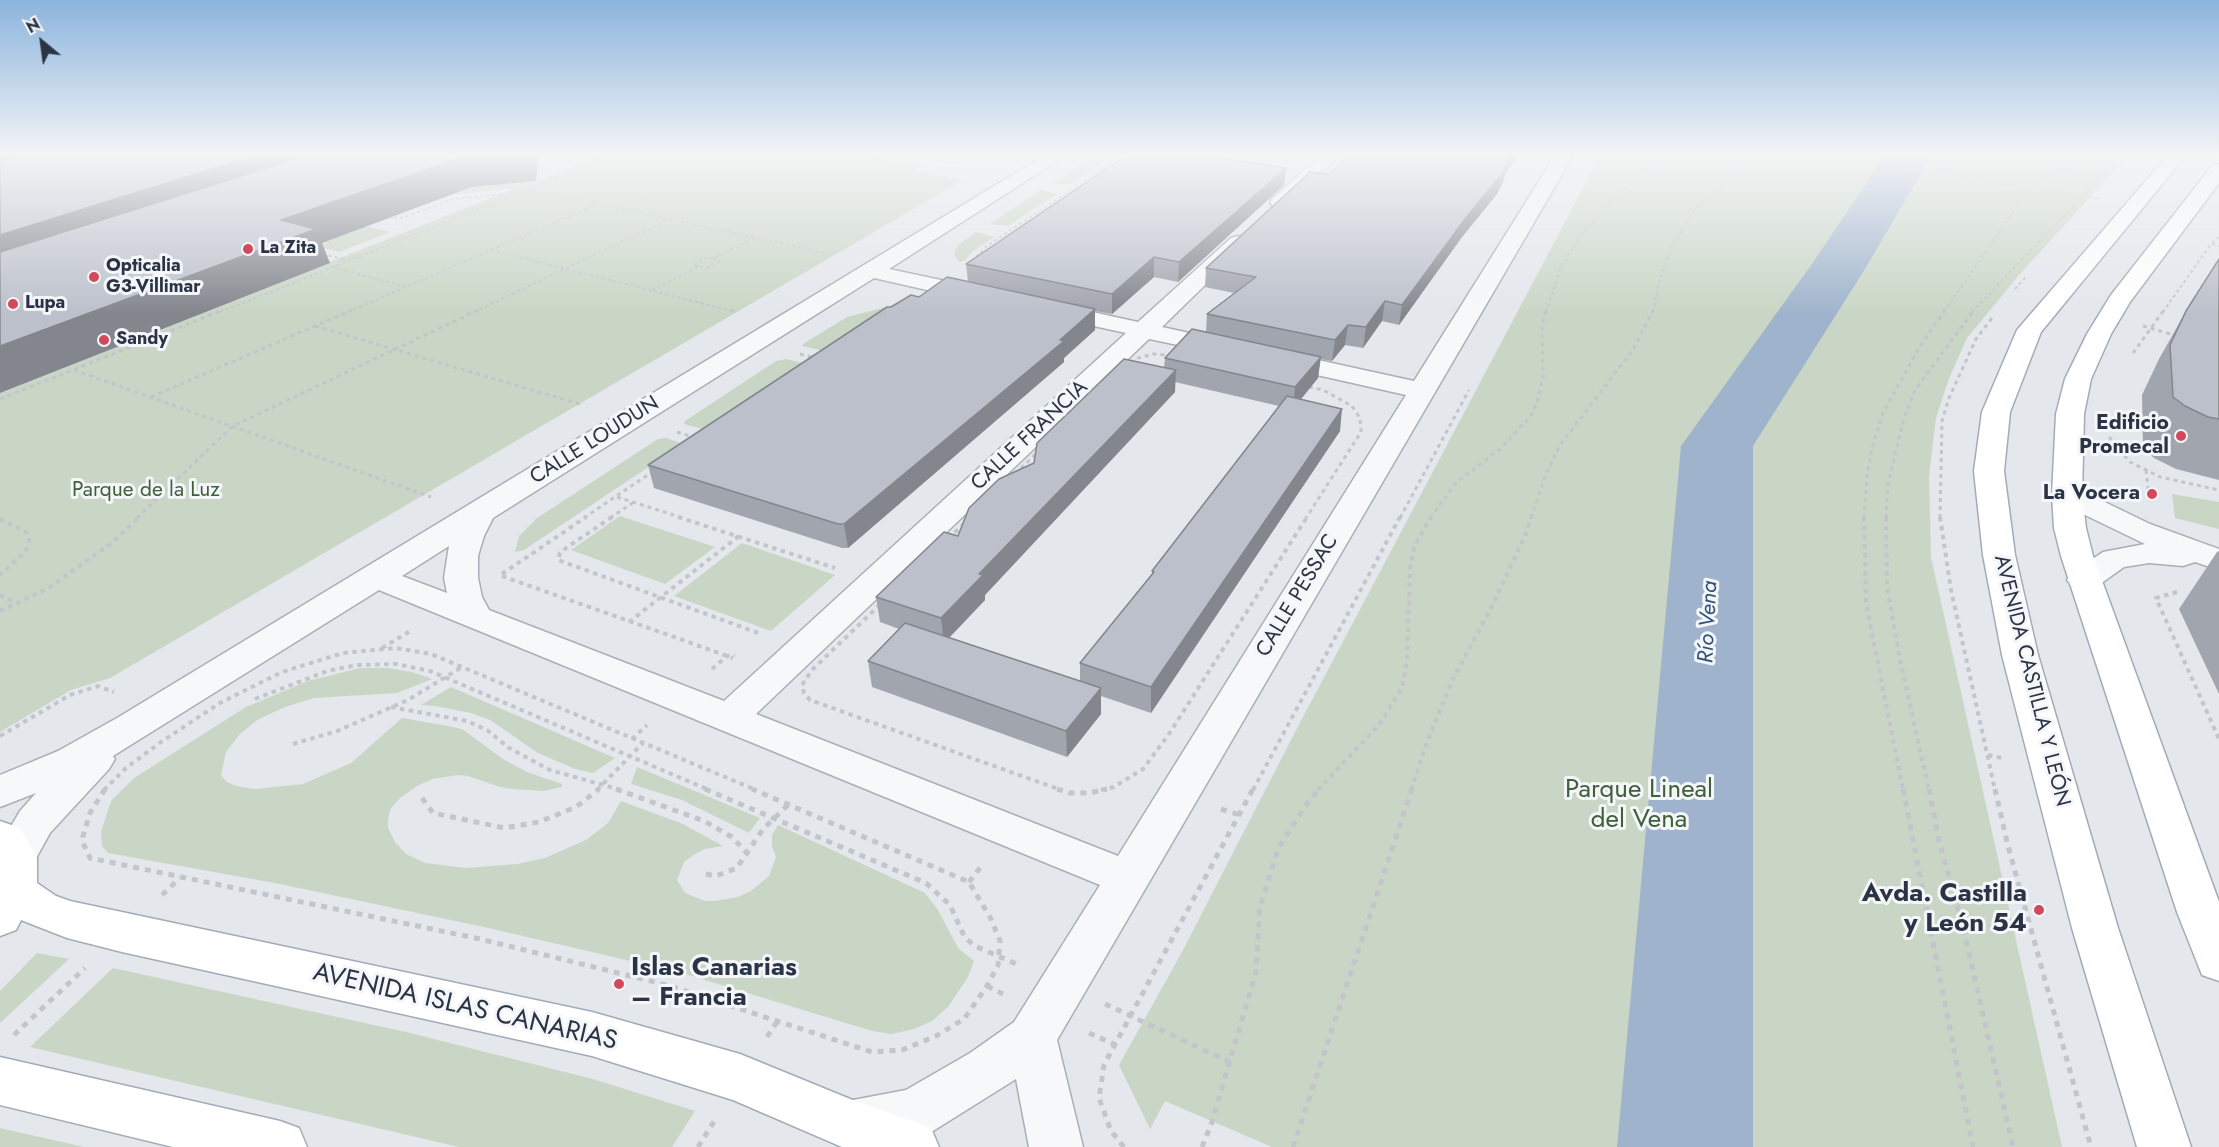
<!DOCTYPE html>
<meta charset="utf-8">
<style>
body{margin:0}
#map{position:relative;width:2219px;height:1147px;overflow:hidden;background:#e4e7ec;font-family:Jost,sans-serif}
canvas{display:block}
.north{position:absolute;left:12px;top:12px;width:60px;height:60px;-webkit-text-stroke:4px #f4f6f9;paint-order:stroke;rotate:331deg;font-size:16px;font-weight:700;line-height:24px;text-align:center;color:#2b3445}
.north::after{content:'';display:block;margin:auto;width:21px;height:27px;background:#2b3445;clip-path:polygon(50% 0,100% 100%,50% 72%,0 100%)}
</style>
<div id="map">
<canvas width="2219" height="1147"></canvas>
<div class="north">N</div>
</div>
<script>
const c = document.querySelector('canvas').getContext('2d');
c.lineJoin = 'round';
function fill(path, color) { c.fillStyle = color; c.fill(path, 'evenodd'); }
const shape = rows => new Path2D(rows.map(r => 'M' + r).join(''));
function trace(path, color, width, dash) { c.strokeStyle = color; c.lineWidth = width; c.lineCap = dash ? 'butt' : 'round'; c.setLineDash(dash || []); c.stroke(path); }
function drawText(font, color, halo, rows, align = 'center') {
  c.font = font + ' Jost,sans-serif'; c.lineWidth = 6; c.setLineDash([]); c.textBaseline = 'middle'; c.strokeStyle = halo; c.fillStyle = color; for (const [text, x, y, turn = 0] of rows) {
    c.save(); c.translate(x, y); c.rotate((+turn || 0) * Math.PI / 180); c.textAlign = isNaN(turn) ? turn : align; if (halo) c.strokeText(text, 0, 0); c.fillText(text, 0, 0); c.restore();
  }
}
fill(shape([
 [604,154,857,154,924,166,914,171,963,180,110,678,71,690,0,732,0,393,516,188,451,195,472,187,537,181],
 [1096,154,1113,156,1071,185,1053,183],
 [1601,154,2130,154,2019,275,1967,338,1948,381,1936,418,1929,476,1931,557,2062,1147,1272,1147,1165,1101,1150,1129,1119,1065,1181,954,1293,736],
 [1040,190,1058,194,1008,226,990,224],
 [293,208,390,232,339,252,241,227],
 [976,232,994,237,972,252,965,260,960,262,954,256,957,246],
 [886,307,889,308,823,351,803,346,803,344,847,317],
 [786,359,802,363,703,429,684,424,685,421,776,361],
 [666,438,680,443,680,446,524,550,515,552,519,536,537,518,658,439],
 [2172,494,2219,502,2219,529,2175,518],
 [620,516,715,547,665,584,571,550],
 [742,543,835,575,771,631,674,596],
 [360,668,388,668,412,672,432,679,397,693,314,698,285,707,257,720,240,734,226,752,221,775,227,782,236,786,255,789,303,784,351,763,402,718,448,726,462,729,503,759,527,772,562,784,562,787,544,791,513,789,500,787,468,776,458,775,432,779,417,786,400,798,391,808,388,819,388,828,395,842,406,854,425,863,466,868,517,864,545,858,586,840,608,823,621,801,683,824,723,846,705,849,695,854,684,862,677,880,685,893,705,901,715,901,738,897,751,891,769,876,776,857,772,846,772,835,778,825,925,893,938,910,958,948,974,961,968,977,948,1007,932,1021,914,1029,892,1034,872,1031,682,973,493,929,275,883,108,853,102,846,101,832,111,801,134,778,246,707,308,681],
 [451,687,615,758,593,773,575,769,538,753,490,720,471,713,435,706,421,705],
 [637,767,760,818,749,833,682,800,631,784],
 [37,953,69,959,0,1023,0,991],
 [113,968,406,1032,593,1079,695,1111,672,1147,459,1147,30,1047],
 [0,1128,84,1147,0,1147]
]), '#c9d6c5');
fill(shape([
 [1886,154,1932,154,1865,269,1753,446,1753,1147,1617,1147,1681,446,1814,261,1886,154]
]), '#9fb4cc');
const minor = shape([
 [1047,154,1068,154,889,269,988,290,991,295,988,300,980,302,874,278,493,518,484,536,478,556,478,578,482,597,489,610,724,701,1126,333,1043,315,1039,310,1043,305,1051,303,1138,322,1231,238,1238,236,1245,238,1249,242,1245,246,1162,327,1235,343,1238,348,1235,353,1226,355,1149,339,756,714,1118,856,1406,395,1268,364,1264,359,1268,354,1277,351,1414,381,1556,154,1574,154,1057,1040,1083,1147,1029,1147,1016,1079,933,1131,914,1138,870,1147,844,1147,834,1143,827,1125,834,1107,853,1100,906,1090,970,1053,1014,1022,1100,885,379,590,113,756,115,759,109,769,50,833,30,869,15,874,0,869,0,845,20,811,36,793,0,807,0,775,58,751,117,718,1047,154],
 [449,546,444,578,447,593,402,576,449,546],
 [1322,154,1341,154,1287,206,1273,206,1270,202,1273,198,1322,154],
 [2067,486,2078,489,2150,524,2219,549,2219,570,2195,562,2183,566,2149,563,2124,567,2096,587,2084,590,2072,587,2067,580,2072,573,2103,552,2145,544,2056,501,2052,495,2056,489,2067,486]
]);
const major = shape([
 [2169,154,2187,154,2041,332,2010,412,2004,471,2015,555,2038,655,2118,928,2191,1147,2137,1147,2072,928,2002,655,1983,555,1974,471,1982,412,2017,330,2169,154],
 [2219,164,2219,183,2130,302,2111,334,2091,379,2084,414,2082,495,2086,528,2093,556,2219,902,2219,981,2202,975,2177,912,2061,556,2054,528,2052,495,2056,414,2065,379,2087,334,2111,295,2212,166,2219,164],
 [0,821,20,828,30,845,37,857,37,883,56,896,70,901,592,1012,740,1054,855,1101,912,1121,931,1128,939,1147,842,1147,733,1100,592,1056,122,952,67,938,21,920,16,930,0,936,0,821],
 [0,1057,280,1121,299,1128,307,1147,173,1147,0,1105,0,1057]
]);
trace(minor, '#a9aeb7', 3);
trace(major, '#a3abb8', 3);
trace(shape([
 [900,154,976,167],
 [1816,154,2097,198],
 [2042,154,2089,188],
 [528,189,832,254],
 [620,208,644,198],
 [388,217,402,218,453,199,514,193],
 [2219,237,2211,244,2219,246],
 [491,250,736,312],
 [323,254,347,260],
 [972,261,987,246,1124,154],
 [698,266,693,265,706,258,712,259],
 [334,267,405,287],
 [2015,289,2026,277],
 [652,290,699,266,706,268,719,261,712,259,754,238],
 [220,312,616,154],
 [348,312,597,204],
 [474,312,670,219],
 [1546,312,1562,265,1582,234,1612,200,1629,185,1681,154],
 [1653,312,1660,278,1673,244,1694,211,1734,176,1768,154],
 [1944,312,2030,188,2048,178,2091,162,2095,154],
 [1972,312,2123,154],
 [2163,312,2211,244]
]), '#c2c5cb', 2, [3, 3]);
trace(shape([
 [730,310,737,312],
 [315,326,583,405],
 [2143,326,2174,335],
 [2133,353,2164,310],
 [800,354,816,358],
 [74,370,431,497],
 [151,397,352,310],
 [0,399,223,310],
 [677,432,696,438],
 [2109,437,2130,462,2160,477,2219,490],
 [2146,470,2149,497],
 [617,497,683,518],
 [137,518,233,426,478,310],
 [584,518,652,472],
 [610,518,634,502],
 [969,518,1135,359,1153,354,1168,355,1323,390,1352,406,1360,418,1361,432,1306,518],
 [1400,518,1469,390],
 [1430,518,1456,483,1500,449,1530,417,1537,403,1543,378,1542,326,1546,310],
 [1531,518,1545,476,1560,445,1633,350,1653,310],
 [1864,518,1867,475,1873,444,1883,413,1920,346,1945,310],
 [1886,518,1888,484,1904,418,1915,390,1974,310],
 [1940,518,1942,421,1949,398,1976,339,1992,318]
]), '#c2c5cb', 3, [4, 4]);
trace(shape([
 [612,517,566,548,560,553,558,560,761,634],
 [678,517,835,568],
 [971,517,812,670,802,685,804,693,810,700,1061,790],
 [1864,517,1866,603,1903,790],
 [1886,517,1887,587,1899,655,1929,790],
 [1940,517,1951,590,1995,790],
 [0,519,26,532,29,540,26,551,0,575],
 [502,574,586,517],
 [502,576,733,658],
 [2177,592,2156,598,2219,739],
 [0,595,15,603],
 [0,611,47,589,113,542,139,517],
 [629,622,739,536],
 [382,648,412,630],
 [712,669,727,656,735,655],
 [255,699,327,671,357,665,396,664,430,671,709,790],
 [391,707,467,721,487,730,509,748,550,770,621,790],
 [0,736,70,695,98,686,114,692],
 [632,739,647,725],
 [293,744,337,731,408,700,462,667],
 [1988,755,2002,758],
 [104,790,126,768,161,742,220,703,282,672,343,653,395,648,431,654,756,790],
 [597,790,643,743],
 [1101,790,1114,787,1143,769,1169,734,1307,517],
 [1253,790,1400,517],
 [1318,790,1379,725,1402,688,1407,661,1410,568,1414,547,1431,517],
 [1411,790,1427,742,1452,681,1490,610,1525,536,1531,517]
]), '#c2c5cb', 4, [4.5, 4.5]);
trace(shape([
 [105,789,90,813,83,836,83,843,90,858,480,939,667,985,872,1052,902,1050,936,1036,964,1019,987,986,998,965,1000,941,991,919,969,882,752,789],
 [616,789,704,821,732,837,748,854],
 [705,789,926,883,950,905,965,938,977,947,1021,966],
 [1057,789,1069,793,1089,793,1107,789],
 [1903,789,1973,1147],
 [1929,789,1939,841,1963,926,2013,1147],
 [1995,789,2007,842,2091,1147],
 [422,798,433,813,505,828,539,822,576,807,599,789],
 [1221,809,1240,815],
 [706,874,716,876,737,868,763,829,789,804],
 [969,882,983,864],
 [162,895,180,878],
 [987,986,1003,994],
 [1105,1004,1230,1062],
 [1089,1033,1116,1045],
 [14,1035,85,968],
 [767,1037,778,1020],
 [698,1147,715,1120],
 [1124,1147,1111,1131,1099,1098,1104,1065,1253,789],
 [1202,1147,1212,1122,1256,972,1260,907,1278,849,1305,806,1319,789],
 [1293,1147,1412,789]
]), '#c2c5cb', 5, [6, 6]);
fill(minor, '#f7f8fa');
fill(major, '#fff');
fill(shape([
 [1286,168,1284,185,1178,282,1154,277,1112,314,1095,311,1095,330,1064,358,1064,362,848,548,842,548,654,488,648,465,891,307,919,297,968,282,966,264],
 [1329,174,1505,174,1504,180,1497,194,1462,237,1399,325,1382,321,1363,348,1345,345,1332,361,1320,359,1318,378,1301,399,1340,431,1151,713,1101,696,1101,714,1067,757,872,687,868,661,899,629,880,622,876,597,958,536,1034,463,1164,368,1165,358,1206,332,1207,314,1234,293,1205,287,1206,268],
 [1175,382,1279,406,1152,571,1152,574,1080,663,1080,681,949,638,985,600,985,595,1175,392],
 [2219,259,2219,480,2176,469,2154,458,2143,448,2142,395,2159,359,2186,311],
 [2219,551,2219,694,2179,609,2217,552]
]), '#a1a5ae');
fill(shape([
 [0,154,95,154,0,180],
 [260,154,363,154,0,275,0,235],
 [495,154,539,154,536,181,472,187,322,243,330,263,0,393,0,346,281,220,463,157],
 [1511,154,1519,154,1505,174,1504,180,1497,194,1462,237,1399,325,1402,305],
 [1286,168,1284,185,1178,282,1179,262],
 [1154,257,1154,277,1112,314,1112,294],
 [1385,301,1382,321,1363,348,1366,327],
 [1095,309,1095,330,1064,358,1064,362,848,548,844,524,1060,340],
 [1348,325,1345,345,1332,361,1335,340],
 [1321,357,1318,378,1293,409,1295,387],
 [1176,370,1175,392,985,595,985,600,944,643,941,618,979,574],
 [1342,409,1340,431,1151,713,1151,687],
 [1101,688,1101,714,1067,757,1066,731]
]), '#83868d');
const building = shape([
 [28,154,260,154,0,235,0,161,28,154],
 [311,154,495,154,463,157,281,220,316,229,0,346,0,252,311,154],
 [1128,154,1194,154,1286,168,1179,262,1154,257,1112,294,966,264,1128,154],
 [1350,154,1511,154,1507,160,1508,163,1500,176,1465,219,1402,305,1385,301,1366,327,1348,325,1335,340,1207,314,1256,277,1206,268,1310,172,1329,174,1350,154],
 [2219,259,2219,419,2208,417,2185,406,2173,397,2170,345,2186,311,2219,259],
 [947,277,1095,309,1060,340,1064,341,844,524,838,524,648,465,887,307,891,307,911,295,919,297,947,277],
 [1192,329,1321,357,1295,387,1165,358,1192,329],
 [1124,359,1176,370,979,574,983,575,941,618,876,597,944,532,958,536,969,508,999,479,1034,463,1037,443,1124,359],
 [1287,396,1342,409,1151,687,1080,663,1154,572,1152,571,1287,396],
 [905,623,1101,688,1066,731,868,661,905,623]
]);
fill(building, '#bbc0ca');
trace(building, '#83868d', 1.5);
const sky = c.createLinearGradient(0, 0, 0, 314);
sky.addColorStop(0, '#8bb4dd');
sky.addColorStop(0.49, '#f3f4f6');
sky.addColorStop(1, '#f3f4f600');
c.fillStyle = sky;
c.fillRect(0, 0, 2219, 314);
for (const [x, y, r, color] of [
 [248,249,6,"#d1495b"],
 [94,277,6,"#d1495b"],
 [13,304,6,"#d1495b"],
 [104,340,6,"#d1495b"],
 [2181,436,6,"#d1495b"],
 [2152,494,6,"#d1495b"],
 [2039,910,6,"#d1495b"],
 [619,984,6,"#d1495b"]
]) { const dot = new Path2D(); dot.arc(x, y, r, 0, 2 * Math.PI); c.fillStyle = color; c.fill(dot); trace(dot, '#f4f6f9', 2); }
drawText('bold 18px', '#2b3445', '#f4f6f9', [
 ["La Zita",260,249],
 ["Opticalia",106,267],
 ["G3-Villimar",106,288],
 ["Lupa",25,304],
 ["Sandy",116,340]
], 'left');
drawText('bold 21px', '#2b3445', '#f4f6f9', [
 ["Edificio",2169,424],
 ["Promecal",2169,448],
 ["La Vocera",2140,494]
], 'right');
drawText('21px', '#2b3445', '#f4f6f9', [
 ["CALLE FRANCIA",1030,436,-43],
 ["CALLE LOUDUN",595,441,-32],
 ["CALLE PESSAC",1298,596,-59],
 ["AVENIDA CASTILLA Y LEÓN",2031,681,76]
]);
drawText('21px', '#3f6138', '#f4f6f9', [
 ["Parque de la Luz",146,491]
]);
drawText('italic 22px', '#34527a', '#f4f6f9', [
 ["Río Vena",1709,622,-87]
]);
drawText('26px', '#3f6138', '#f4f6f9', [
 ["Parque Lineal",1639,791],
 ["del Vena",1639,821]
]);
drawText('bold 26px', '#2b3445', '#f4f6f9', [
 ["Avda. Castilla",2027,895],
 ["y León 54",2027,925],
 ["Islas Canarias",631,969,"left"],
 ["– Francia",631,999,"left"]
], 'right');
drawText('26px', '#2b3445', '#f4f6f9', [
 ["AVENIDA ISLAS CANARIAS",465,1008,13]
]);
</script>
